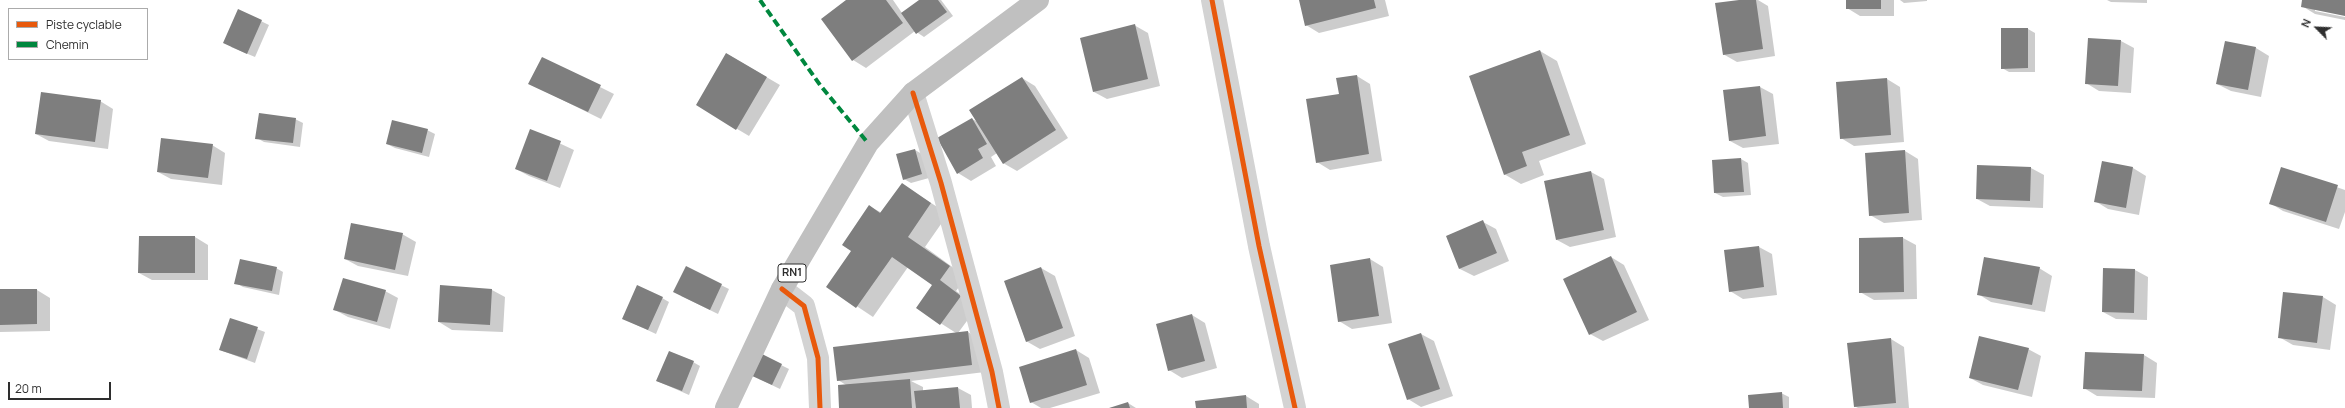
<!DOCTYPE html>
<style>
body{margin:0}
#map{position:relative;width:2345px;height:408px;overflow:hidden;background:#fff;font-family:Manrope,sans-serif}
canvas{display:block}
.legend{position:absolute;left:8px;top:8px;width:140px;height:52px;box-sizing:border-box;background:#fff;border:1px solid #ababab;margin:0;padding:5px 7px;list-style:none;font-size:12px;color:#2e2e2e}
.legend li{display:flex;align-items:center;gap:8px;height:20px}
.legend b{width:20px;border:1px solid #ababab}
.north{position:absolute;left:2297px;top:8px;width:40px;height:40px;-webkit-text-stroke:3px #fff;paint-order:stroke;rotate:294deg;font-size:11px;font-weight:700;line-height:16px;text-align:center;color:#2e2e2e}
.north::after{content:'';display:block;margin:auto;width:14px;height:18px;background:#2e2e2e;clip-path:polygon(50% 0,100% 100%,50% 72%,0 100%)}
.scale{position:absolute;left:8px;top:382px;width:103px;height:18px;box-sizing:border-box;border:2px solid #2e2e2e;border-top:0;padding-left:5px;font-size:12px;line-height:14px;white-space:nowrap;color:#2e2e2e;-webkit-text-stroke:3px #fff;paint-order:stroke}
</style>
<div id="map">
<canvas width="2345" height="408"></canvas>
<ul class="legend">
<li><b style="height:5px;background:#e8590c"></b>Piste cyclable</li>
<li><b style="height:5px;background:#00873e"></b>Chemin</li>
</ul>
<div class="north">N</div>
<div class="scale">20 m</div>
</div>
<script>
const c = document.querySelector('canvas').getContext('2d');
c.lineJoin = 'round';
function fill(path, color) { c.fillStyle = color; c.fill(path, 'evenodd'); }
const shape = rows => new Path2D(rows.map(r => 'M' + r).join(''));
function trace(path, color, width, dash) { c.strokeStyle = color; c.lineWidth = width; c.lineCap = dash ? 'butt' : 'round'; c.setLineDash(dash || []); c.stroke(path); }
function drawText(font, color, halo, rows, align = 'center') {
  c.font = font + ' Manrope,sans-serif'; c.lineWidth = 4; c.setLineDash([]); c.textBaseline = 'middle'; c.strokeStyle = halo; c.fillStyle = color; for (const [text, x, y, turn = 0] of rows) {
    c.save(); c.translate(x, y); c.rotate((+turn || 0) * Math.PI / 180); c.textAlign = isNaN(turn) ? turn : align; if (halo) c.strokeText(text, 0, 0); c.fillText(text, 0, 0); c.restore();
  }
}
fill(shape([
 [848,0,893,0,902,13,921,0,941,0,953,16,924,37,915,31,866,68,853,60],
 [1300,0,1385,0,1389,16,1319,33,1306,25],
 [1745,0,1758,0,1768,6,1775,56,1737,62,1723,54],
 [1847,0,1894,0,1894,16,1860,16,1847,8],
 [1900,0,1927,0,1927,1,1904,3],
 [2107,0,2147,0,2147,3,2111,2],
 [2303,0,2345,0,2345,15,2315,9,2315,11,2345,17,2345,20,2315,14,2302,6],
 [238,10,269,25,255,57,231,47],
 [1134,25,1148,33,1160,86,1107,99,1094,92],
 [2002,29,2028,29,2035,33,2035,72,2009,72,2002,68],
 [2121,41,2134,48,2131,93,2099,91,2086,83],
 [2226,42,2256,48,2269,56,2261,97,2231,91,2217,84],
 [1540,51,1557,61,1586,144,1539,161,1544,175,1521,184,1504,174],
 [727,54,780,85,749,136,697,105],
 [542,58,614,94,601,119,530,84],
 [1357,76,1370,84,1382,161,1330,170,1317,162,1340,95],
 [1022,78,1035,86,1068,138,1017,171,1003,163,997,153,991,157,996,166,971,181,958,173,972,119,978,122],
 [1887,79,1900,87,1904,142,1854,146,1841,138],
 [1760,87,1773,94,1779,144,1743,148,1730,141],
 [100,101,113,109,108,149,49,141,36,134],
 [295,119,303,123,300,147,264,142,257,138],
 [427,130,435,134,429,157,395,148,387,144],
 [531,130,574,150,560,188,529,176,516,169],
 [212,145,225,153,222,185,171,179,158,172],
 [915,150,922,154,929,178,911,183,904,179],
 [1905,151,1918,159,1922,220,1884,223,1870,215,1867,154],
 [1741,159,1748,163,1751,195,1723,197,1715,193],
 [2103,162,2133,168,2146,176,2139,215,2108,209,2095,201],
 [1978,166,2031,168,2044,175,2043,208,1990,206,1977,199],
 [2282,168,2345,190,2345,212,2339,229,2283,211,2270,203],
 [1591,172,1604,179,1616,237,1570,247,1557,240],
 [902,184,948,214,925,247,966,277,956,291,978,306,958,333,968,332,981,340,985,372,911,381,923,387,923,391,958,388,971,395,972,408,840,408,846,385,838,380,956,333,917,308,934,285,908,267,873,317,828,287,852,251,869,206,882,213],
 [1483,222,1496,229,1509,261,1474,276,1460,269,1447,236],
 [402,234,416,242,408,276,358,266,345,259],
 [195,237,208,245,208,280,152,280,139,273],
 [1903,238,1916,245,1917,299,1874,300,1860,292],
 [1759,247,1772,254,1777,295,1743,299,1730,291],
 [1611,257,1624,265,1649,320,1603,341,1590,334],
 [1370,259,1383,267,1392,323,1352,329,1339,321],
 [276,268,283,272,279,295,243,287,236,283],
 [686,268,729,289,718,314,681,296],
 [1041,268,1055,276,1075,336,1040,349,1026,341,1005,281],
 [2039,268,2052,276,2045,312,1991,302,1978,294],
 [2104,269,2135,270,2148,277,2147,320,2116,319,2103,312],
 [0,290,37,290,50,298,50,331,0,332],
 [492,290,505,297,503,332,452,330,439,322],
 [385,291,398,298,390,329,348,317,335,310],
 [2323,297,2336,305,2330,350,2293,345,2279,337],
 [662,298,669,302,656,334,630,322],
 [1192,315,1205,323,1217,368,1182,378,1169,370],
 [230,319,265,332,255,363,220,350],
 [1421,334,1434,341,1453,396,1421,407,1408,399],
 [1891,339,1904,347,1909,408,1858,408,1854,406],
 [2028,349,2041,356,2032,397,1983,385,1970,378],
 [1076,350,1089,358,1100,393,1050,408,1041,408,1031,402],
 [761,355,789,369,780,389,759,379],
 [2144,355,2157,363,2155,398,2097,396,2084,388],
 [693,362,700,366,689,395,657,381],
 [1781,393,1789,397,1789,408,1750,408],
 [1246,396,1259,404,1259,408,1197,408],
 [1128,403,1136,408,1111,408]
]), '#0003');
fill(shape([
 [846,0,886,0,903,23,852,61,821,19],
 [919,0,938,0,947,12,916,34,901,13],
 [1299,0,1374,0,1376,8,1305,26],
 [1739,0,1756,0,1763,49,1723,55,1715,3],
 [1846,0,1881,0,1881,9,1846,9],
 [2302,0,2345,0,2345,16,2301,7],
 [238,9,262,20,247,54,223,43],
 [1135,24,1148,79,1093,92,1080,38],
 [2001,28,2028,28,2028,68,2001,69],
 [2088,38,2121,40,2118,86,2085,84],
 [2225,41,2256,47,2248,90,2216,84],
 [1540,50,1570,135,1522,152,1527,166,1504,175,1469,76],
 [726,53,767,77,736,130,696,105],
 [542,57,601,85,588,112,528,84],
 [1357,75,1369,154,1316,163,1306,99,1339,94,1336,78],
 [1022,77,1056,130,1003,164,969,110],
 [1887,78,1891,135,1840,139,1836,82],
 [1760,86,1766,136,1729,141,1723,90],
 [41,92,101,100,95,142,35,134],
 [259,113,296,118,293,143,255,139],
 [972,118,987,144,978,149,983,158,957,174,937,138],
 [392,120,428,129,422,153,386,144],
 [530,129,561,141,547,181,515,169],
 [161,138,213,144,208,178,157,172],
 [915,149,922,174,903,180,896,154],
 [1905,150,1909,213,1869,216,1865,153],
 [1741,158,1744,192,1714,193,1712,160],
 [2102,161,2133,167,2126,208,2094,202],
 [1977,165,2031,167,2030,201,1976,199],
 [2281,167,2338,185,2326,222,2269,204],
 [1591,171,1604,230,1556,240,1544,181],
 [902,183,931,203,908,237,950,266,940,280,961,296,940,325,916,308,932,285,892,257,856,308,826,287,851,251,842,245,869,205,880,213],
 [1483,220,1497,253,1459,269,1446,236],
 [351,223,403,233,395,270,344,259],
 [139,236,195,236,195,273,138,273],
 [1903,237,1904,292,1859,293,1859,238],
 [1759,246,1764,287,1729,292,1724,250],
 [1611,256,1637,312,1589,335,1563,279],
 [1984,257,2040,267,2032,305,1977,295],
 [1370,258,1379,316,1338,322,1330,265],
 [240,259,277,267,272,291,234,284],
 [686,266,722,284,710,310,673,292],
 [1041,267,1063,328,1026,342,1004,281],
 [2103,268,2135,269,2134,313,2102,312],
 [343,278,386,290,377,322,333,310],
 [440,285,492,289,490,325,438,322],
 [637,285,663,297,648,330,622,319],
 [0,289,37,289,37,324,0,325],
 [2283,292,2323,296,2317,343,2278,338],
 [1192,314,1205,361,1168,371,1156,324],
 [230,318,258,327,247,359,219,350],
 [968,331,972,365,837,381,833,347],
 [1421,333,1440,389,1407,400,1388,344],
 [1979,336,2029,348,2018,390,1969,378],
 [1891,338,1896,403,1854,407,1847,343],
 [1076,349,1087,385,1030,403,1019,367],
 [669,351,694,361,682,391,656,381],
 [2085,352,2144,354,2142,391,2083,389],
 [760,353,782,364,772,385,750,375],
 [910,379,912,408,839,408,838,385],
 [958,387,960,408,916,408,914,391],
 [1782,392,1783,408,1749,408,1748,395],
 [1246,395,1247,408,1196,408,1195,401],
 [1128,402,1130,408,1109,408]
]), '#7e7e7e');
trace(shape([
 [1212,0,1259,246,1295,408],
 [913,93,941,183,992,372,999,408],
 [782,289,804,306,818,358,820,408]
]), '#d3d3d3', 22);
trace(shape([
 [726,408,782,289,868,143,913,93,1038,0]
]), '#c0c0c0', 22);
trace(shape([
 [760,0,820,85,868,143]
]), '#00873e', 4, [8, 4]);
trace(shape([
 [1212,0,1259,246,1295,408],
 [913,93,941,183,992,372,999,408],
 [782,289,804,306,818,358,820,408]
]), '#e8590c', 5);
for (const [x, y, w] of [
 [792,273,28]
]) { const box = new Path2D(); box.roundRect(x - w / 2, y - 9, w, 18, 3); c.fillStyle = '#fff'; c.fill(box); trace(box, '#2e2e2e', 1); }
drawText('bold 11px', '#2e2e2e', null, [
 ["RN1",792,273]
]);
</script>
